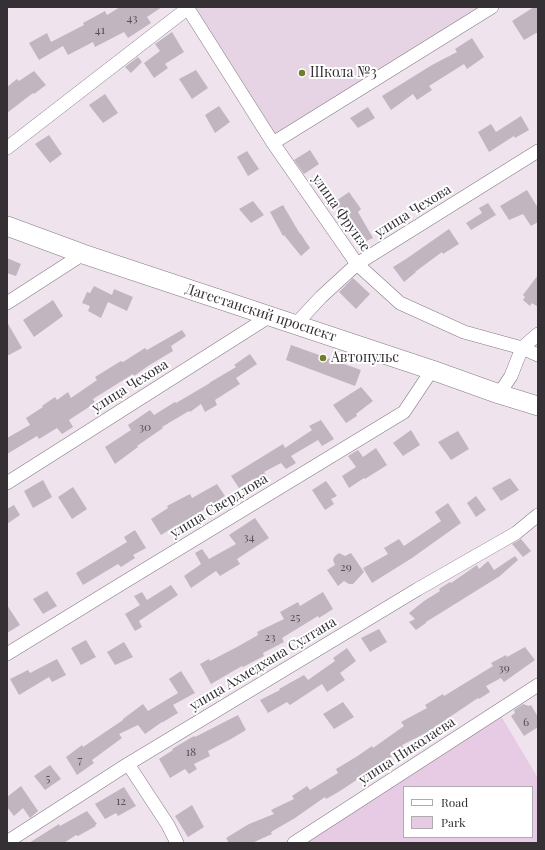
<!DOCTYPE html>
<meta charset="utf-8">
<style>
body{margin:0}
#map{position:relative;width:545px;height:850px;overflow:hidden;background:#efe3ee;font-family:"Playfair Display",serif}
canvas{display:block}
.frame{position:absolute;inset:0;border:8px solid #343034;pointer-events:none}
.legend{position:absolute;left:403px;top:786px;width:130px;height:52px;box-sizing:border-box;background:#fff;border:1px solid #aeacae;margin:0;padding:5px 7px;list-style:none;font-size:12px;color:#343034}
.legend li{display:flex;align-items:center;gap:8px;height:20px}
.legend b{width:20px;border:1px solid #aeacae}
</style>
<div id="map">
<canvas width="545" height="850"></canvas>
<div class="frame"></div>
<ul class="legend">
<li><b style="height:5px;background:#fff"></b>Road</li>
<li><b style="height:11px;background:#e7cbe5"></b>Park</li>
</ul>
</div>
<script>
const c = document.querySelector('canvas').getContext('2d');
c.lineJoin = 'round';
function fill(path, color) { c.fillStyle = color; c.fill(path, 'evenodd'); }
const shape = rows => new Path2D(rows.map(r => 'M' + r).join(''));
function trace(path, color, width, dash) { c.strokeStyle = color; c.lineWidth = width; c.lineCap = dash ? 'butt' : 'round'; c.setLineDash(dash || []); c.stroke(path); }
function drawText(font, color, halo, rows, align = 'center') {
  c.font = font + ' "Playfair Display",serif'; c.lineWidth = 4; c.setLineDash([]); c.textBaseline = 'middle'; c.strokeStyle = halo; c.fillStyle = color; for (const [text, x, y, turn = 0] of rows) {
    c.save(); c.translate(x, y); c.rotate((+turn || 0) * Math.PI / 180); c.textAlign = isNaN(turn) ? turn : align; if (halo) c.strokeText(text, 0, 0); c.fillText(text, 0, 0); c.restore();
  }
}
fill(shape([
 [183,7,479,7,273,139]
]), '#e6d4e4');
fill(shape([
 [498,711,538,778,538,843,294,843],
 [404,787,532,787,532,837,404,837]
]), '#e7cbe5');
fill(shape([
 [120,7,162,7,147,17,151,23,128,38,124,32,95,47,93,42,68,55,63,46,39,60,29,43,47,33,51,42,84,25,83,23,105,11,107,15],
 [534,7,538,7,538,32,524,40,512,21],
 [172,32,184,52,165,64,168,68,154,78,144,63,160,51,155,44],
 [472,38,484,57,467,69,464,64,429,86,432,90,417,100,413,94,391,110,382,96,432,65,457,52,455,49],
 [138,57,142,62,131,73,125,67],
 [196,70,208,88,192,99,179,79],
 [34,71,46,85,34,94,33,93,7,113,7,87,17,79,19,81],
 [105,94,118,113,103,123,89,105],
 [219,106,230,122,215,133,205,115],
 [368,107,375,118,358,128,350,118],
 [521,116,529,130,515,138,514,136,489,152,478,132,491,124,496,132],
 [49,135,62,154,50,163,35,144],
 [310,150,319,164,304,174,294,160],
 [247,151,259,169,248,176,237,157],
 [527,190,538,208,538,222,531,226,523,214,509,220,500,206],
 [349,192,361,209,358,212,373,238,362,243,353,228,356,226,345,212,342,215,333,203],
 [253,201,264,215,251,223,239,209],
 [488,203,496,215,471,230,466,223,482,213,479,208],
 [283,205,300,234,300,233,310,248,301,256,284,235,283,236,270,212],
 [449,229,459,244,443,254,442,252,415,272,416,272,404,282,393,267,406,259],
 [7,258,21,264,16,276,7,273],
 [538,275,538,307,532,303,530,306,523,300,525,297,523,295],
 [353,278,370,294,356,309,339,292],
 [94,286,112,295,114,289,133,297,127,311,108,302,101,318,88,311,90,306,82,303,87,292,90,293],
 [53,300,63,316,34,337,23,320],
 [7,322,22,348,7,356],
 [182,330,186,336,171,346,173,351,148,366,134,376,133,374,93,399,95,403,69,420,73,427,62,434,57,428,39,439,37,436,7,454,7,438,30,425,26,418,43,407,42,406,55,397,57,400,68,392,71,398,97,380,95,377,121,361,123,362,145,348,147,350],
 [291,345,361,370,355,386,286,360],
 [250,354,257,364,236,378,240,384,215,400,217,405,205,412,201,404,190,412,189,411,162,427,163,428,137,446,138,447,115,464,105,447,131,430,128,425,150,410,154,415,175,402,176,403,210,383,209,383,236,367,234,365],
 [361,387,373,401,356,414,357,416,346,423,333,405],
 [321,420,334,439,322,446,318,440,291,456,296,463,286,469,281,463,264,472,269,481,259,488,253,479,239,488,231,476,283,444,285,448,312,430,309,426],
 [411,430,420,445,403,456,393,443],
 [458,431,469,449,451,460,438,442],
 [376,448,387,465,365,479,364,478,349,488,342,476,356,467,348,456,358,450,363,457],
 [510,478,519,490,501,501,492,488],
 [43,480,52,497,33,508,24,491],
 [326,481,337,496,331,499,334,504,325,510,312,490],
 [217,484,225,496,189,519,194,528,183,535,177,525,161,535,151,519,168,508,167,506,190,494,192,498],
 [73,487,87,509,72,519,58,497],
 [476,496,486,510,476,517,467,503],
 [448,503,461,523,412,558,372,583,363,568,388,554,384,548,399,539,404,546,441,521,435,512],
 [14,505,20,515,7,524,7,509],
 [255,518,269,538,237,559,240,564,220,576,216,571,191,588,184,576,201,564,195,553,202,549,209,559,236,544,229,535],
 [135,530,146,548,133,555,135,558,121,567,118,564,83,585,76,573,127,542,124,537],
 [521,539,531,551,523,557,512,544],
 [339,553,345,556,351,553,364,572,353,584,349,584,344,581,338,586,327,570,335,565,333,560,335,556],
 [515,556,518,560,500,576,426,622,426,623,416,630,409,622,415,619,409,613,424,601,440,591,439,589,450,582,451,583,477,565,479,569,488,561,494,570],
 [171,585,178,595,139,621,142,627,135,631,125,614,140,605,134,596,142,592,147,600],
 [47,591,57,606,43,614,33,599],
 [323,592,333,609,319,618,318,616,282,638,284,642,263,653,264,656,243,667,242,666,211,684,200,664,209,659,210,661,237,647,258,635,257,632,284,619,280,612,298,602,300,606],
 [7,605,20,625,7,633],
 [379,629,387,642,370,652,361,638],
 [86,640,96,657,81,665,71,648],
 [124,642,133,657,115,665,107,652],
 [525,647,535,660,504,682,501,678,486,686,490,692,479,699,478,698,426,733,402,745,404,749,360,776,361,777,340,791,326,799,325,797,295,818,271,832,272,834,252,843,229,843,226,838,249,824,274,814,271,810,294,799,292,796,307,786,310,790,338,773,336,769,356,757,372,746,373,748,404,726,401,722,427,708,425,705,443,694,444,696,493,666,491,663,506,655,507,657],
 [347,648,356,661,340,673,345,680,327,692,322,684,290,705,287,702,268,713,260,700,280,690,279,689,304,675,308,680,335,661,333,658],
 [57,659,66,675,52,682,49,677,19,695,10,679,28,670,30,673],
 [181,671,195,693,173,705,178,713,163,722,162,722,145,734,138,725,119,734,122,738,92,760,94,763,77,775,66,757,82,745,83,747,123,720,123,719,143,704,148,711,178,693,169,679],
 [343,702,354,717,334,729,323,714],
 [523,704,529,706,531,705,538,717,538,727,524,736,511,716,515,713,514,710],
 [238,715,246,730,231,739,208,751,210,756,194,764,197,769,189,774,185,769,170,778,159,759,173,750,172,749,194,736,195,737],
 [50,765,61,779,45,790,34,776],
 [21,786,38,811,30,818,23,808,14,816,7,807,7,797],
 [124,787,136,806,118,816,116,813,105,819,95,804],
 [192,805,204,827,188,837,175,816],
 [87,811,97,824,95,825,96,826,78,836,76,835,64,843,29,843,59,824,60,826]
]), '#c1b6c0');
const minor = shape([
 [187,7,273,143,357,264,400,303,464,332,522,348,538,355],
 [273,143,492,7],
 [7,148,188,8],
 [7,303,83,254],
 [295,325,321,297,357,264,538,151],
 [499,394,511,376,522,348,538,334],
 [7,483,270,316],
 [7,654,121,584,404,412,432,370],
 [128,764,168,825,177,843],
 [7,842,128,764,418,589,516,533,538,515],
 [294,843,538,685]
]);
const highway = shape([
 [7,226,83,254,432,370,499,394,538,406]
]);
trace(minor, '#847a83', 14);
trace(highway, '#847a83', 20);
trace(minor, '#fff', 13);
trace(highway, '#fff', 19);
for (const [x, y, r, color] of [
 [302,73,4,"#6e7e2c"],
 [323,358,4,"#6e7e2c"]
]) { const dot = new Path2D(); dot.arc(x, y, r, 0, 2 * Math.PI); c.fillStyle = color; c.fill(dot); trace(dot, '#fff', 1.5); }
drawText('12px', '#575257', null, [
 ["43",132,18],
 ["41",100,30],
 ["30",145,427],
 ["34",249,537],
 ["29",346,567],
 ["25",295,617],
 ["23",270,637],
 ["39",504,668],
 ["6",526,722],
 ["18",191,752],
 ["7",80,760],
 ["5",48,778],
 ["12",121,801]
]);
drawText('14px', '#343034', '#fff', [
 ["Школа №3",310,73],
 ["Автопульс",331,358]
], 'left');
drawText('14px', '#343034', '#fff', [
 ["улица Чехова",413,211,-32],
 ["улица Фрунзе",341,213,55],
 ["Дагестанский проспект",261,313,18],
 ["улица Чехова",130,386,-32],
 ["улица Свердлова",219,506,-31],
 ["улица Ахмедхана Султана",263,664,-31],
 ["улица Николаева",407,751,-33]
]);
</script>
